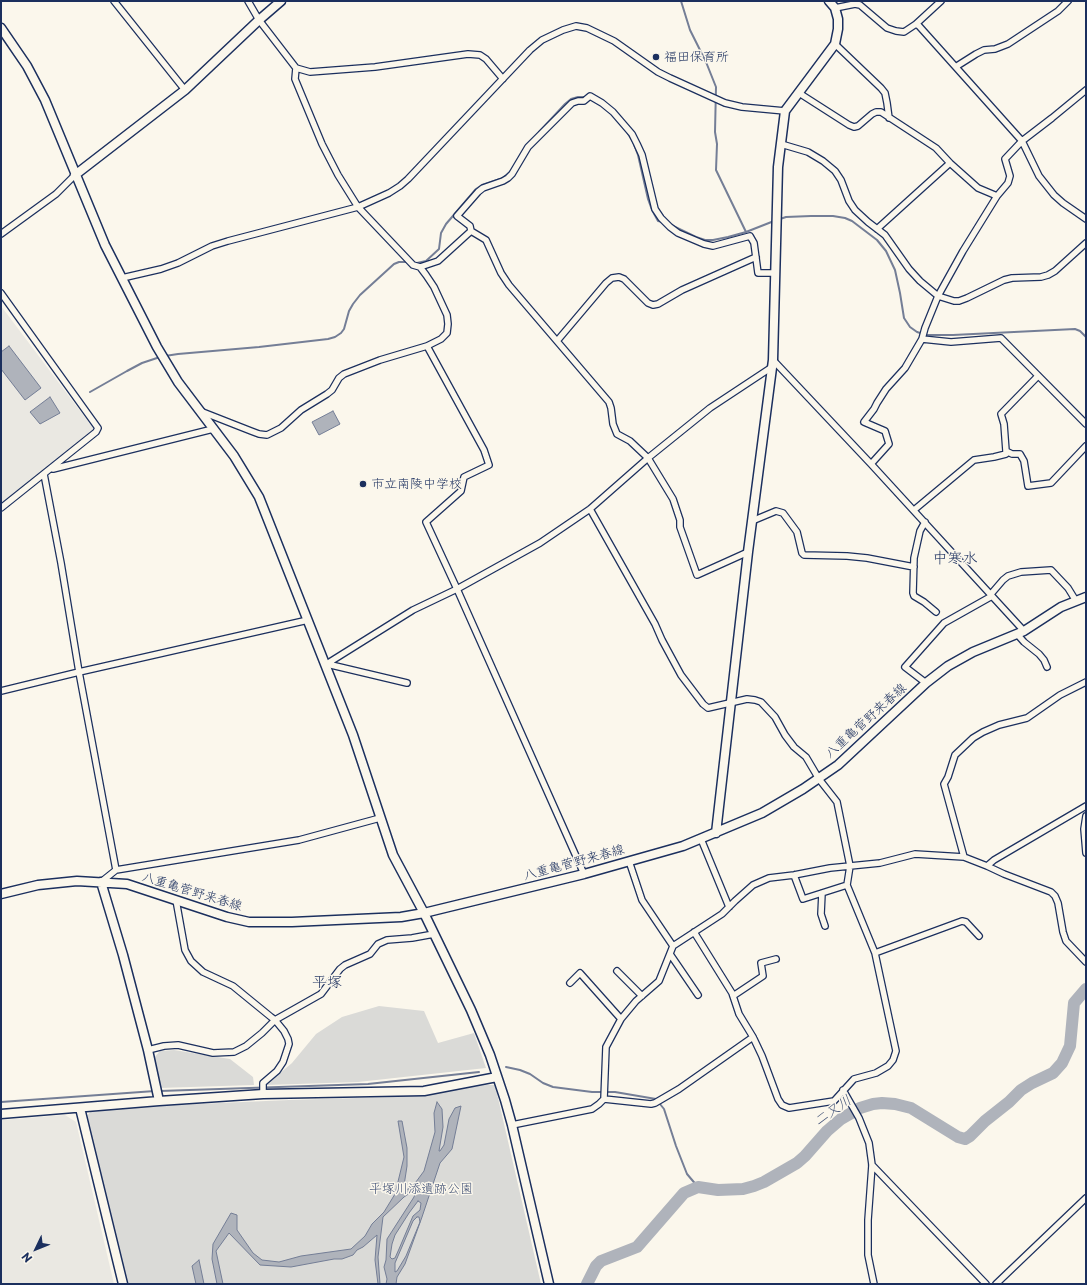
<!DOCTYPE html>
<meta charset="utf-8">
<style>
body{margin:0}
#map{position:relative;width:1087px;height:1285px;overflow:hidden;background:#fbf7ec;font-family:"Playpen Sans",sans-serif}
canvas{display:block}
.frame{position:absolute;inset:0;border:2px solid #1b2f5e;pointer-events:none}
.north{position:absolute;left:16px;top:1229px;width:40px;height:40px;-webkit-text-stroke:3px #fbf7ec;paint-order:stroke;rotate:227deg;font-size:11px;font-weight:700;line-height:16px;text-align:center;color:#1b2f5e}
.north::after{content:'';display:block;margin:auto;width:14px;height:18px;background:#1b2f5e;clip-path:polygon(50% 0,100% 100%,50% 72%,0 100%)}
</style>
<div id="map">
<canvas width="1087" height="1285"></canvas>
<div class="frame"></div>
<div class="north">N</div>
</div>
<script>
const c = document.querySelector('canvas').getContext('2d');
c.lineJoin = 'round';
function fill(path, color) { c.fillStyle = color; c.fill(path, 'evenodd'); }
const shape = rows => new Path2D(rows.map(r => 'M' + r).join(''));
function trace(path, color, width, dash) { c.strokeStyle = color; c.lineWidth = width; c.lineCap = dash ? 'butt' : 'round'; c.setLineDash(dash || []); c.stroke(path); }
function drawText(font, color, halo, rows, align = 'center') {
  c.font = font + ' "Playpen Sans","Klee One",sans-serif'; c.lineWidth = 3; c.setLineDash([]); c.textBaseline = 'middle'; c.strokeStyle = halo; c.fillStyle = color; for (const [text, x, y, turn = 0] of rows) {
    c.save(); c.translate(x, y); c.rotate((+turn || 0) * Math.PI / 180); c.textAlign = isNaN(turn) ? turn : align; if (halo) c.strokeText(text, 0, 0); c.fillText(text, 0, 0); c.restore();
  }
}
fill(shape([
 [1,306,93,428,92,433,1,504],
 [65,1115,76,1122,114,1284,1,1284,1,1120]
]), '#eae8e2');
fill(shape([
 [379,1006,424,1011,438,1043,474,1033,486,1068,358,1082,266,1085,292,1063,316,1034,342,1017],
 [174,1050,230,1059,253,1077,254,1085,159,1088,153,1059,160,1051],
 [486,1085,495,1085,541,1284,126,1284,87,1116,91,1111,151,1106,289,1100,391,1097]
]), '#dadad7');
const water = shape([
 [9,346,41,388,25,400,1,369,1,352,9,346],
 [50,397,60,413,40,424,30,412,50,397],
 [333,411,340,424,319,435,312,422,333,411],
 [437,1102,442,1109,443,1127,439,1151,440,1151,444,1145,449,1119,455,1108,461,1106,452,1149,440,1163,422,1217,405,1264,397,1277,396,1284,386,1284,387,1279,384,1267,386,1260,387,1239,414,1197,415,1194,413,1191,404,1197,383,1217,378,1257,380,1284,378,1284,375,1260,377,1235,363,1247,357,1250,353,1255,342,1259,334,1259,291,1267,260,1265,229,1233,216,1251,223,1284,217,1284,212,1259,213,1244,231,1213,237,1215,237,1230,253,1253,262,1260,279,1262,301,1256,351,1249,365,1236,372,1224,384,1212,395,1194,404,1157,398,1121,402,1121,407,1148,407,1166,403,1192,413,1186,424,1171,435,1132,434,1113,437,1102],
 [418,1201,421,1203,420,1210,413,1216,399,1249,395,1258,392,1259,390,1257,392,1244,395,1235,409,1213,418,1201],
 [417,1217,419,1217,420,1222,406,1256,397,1271,395,1272,395,1263,413,1221,417,1217],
 [199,1260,204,1284,196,1284,192,1266,199,1260]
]);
fill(water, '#afb3bb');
trace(water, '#747e96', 1);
trace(shape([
 [681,1,690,30,706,62,716,87,715,132,717,144,716,170,746,232],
 [539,132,565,104,571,99,578,97,586,97],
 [627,132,633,142,638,155,648,199,652,210,658,221,663,222],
 [780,219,786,217,811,216,833,216,845,218,852,221,877,240,886,251,895,270,900,293,904,318,910,327,917,332,927,335,953,335,1075,329,1080,331,1086,337],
 [669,224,696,237,705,240,713,240,728,237,746,232,774,221],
 [417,263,426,261,439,249,441,233,446,224,476,189,482,185,503,178,512,170],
 [165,356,178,354,259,347,328,339,335,337,341,333,344,329,349,311,353,304,360,295,394,264,399,262,406,262],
 [90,392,127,371,142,363,160,357],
 [506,1067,520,1070,530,1074,543,1083,553,1087,592,1092,615,1092,656,1099,664,1109,676,1146,687,1174,698,1187],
 [160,1091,368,1084,479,1072],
 [1,1102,155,1091]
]), '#747e96', 2);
trace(shape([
 [587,1284,596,1266,601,1261,637,1247,684,1193,698,1187,718,1190,743,1189,754,1186,764,1182,797,1163,805,1156,827,1131,841,1119,860,1108,873,1104,882,1103,895,1104,911,1108,958,1137,965,1139,970,1136,985,1121,1009,1102,1021,1090,1032,1083,1053,1073,1062,1063,1070,1046,1074,1003,1086,989]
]), '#afb3bb', 12);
const street = shape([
 [114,1,185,90],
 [248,1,259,20,296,68,310,72,375,67,468,54,480,55,486,59,503,79],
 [835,8,855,4,860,5,887,28,896,31,904,32,916,24,919,26,1022,141,1039,176,1054,195,1063,203,1086,219],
 [916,24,941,1],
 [835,44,881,88,885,93,887,103,889,118],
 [957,66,976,54,984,50,995,49,1008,44,1058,11,1068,1],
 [799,93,849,125,854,127,858,126,872,114,876,112,881,112,936,148,950,163,978,188,997,196],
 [781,144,808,152,823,161,835,171,841,180,849,201,855,210,868,222,885,235,909,269,920,281,938,296,954,301,959,301,967,298,1004,280,1012,278,1041,277,1048,275,1055,271,1086,243],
 [877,229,950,163],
 [471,231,470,226,457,216,478,192,483,188,503,181,508,178,512,174,528,147,572,103,578,101,584,101,590,96,602,103,613,112,632,134,637,144,642,155,655,209,661,218,670,227,678,233,704,244,713,246,750,236,754,243,758,273,775,273],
 [1,234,56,194,75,175],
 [420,267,438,261,471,231,486,240,501,273,509,285,609,402,611,408,613,424,617,434,630,441,648,458,673,499,680,520,680,527,697,575,748,552],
 [122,278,161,269,178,263,212,246,228,241,358,207,389,193,400,186,408,179,530,50,542,40,563,30,576,26,587,28,614,41,658,72,670,78,725,103,742,107,785,111],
 [1,293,98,428,96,432,1,508],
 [922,339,951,342,1001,338,1086,424],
 [557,341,606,283,612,278,619,277,624,279,648,303,653,305,658,304,682,290,756,257],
 [427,346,484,450,489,465,464,477,461,491,426,522,457,589,584,874],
 [773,360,871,464,1024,631],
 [200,411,251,431,259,434,267,435,281,428,301,410,327,394,332,390,339,378,344,374,380,360,427,346,441,339,447,333,448,324,447,315,434,287,426,275,420,267,413,265,358,207,338,175,322,144,295,79,296,68],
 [1006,451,1012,454,1020,454,1024,461,1028,486,1051,483,1086,446],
 [871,464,889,444,885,431,864,422,874,409,877,403,886,389,905,368,922,339,925,328,938,296,963,251,997,196,1008,183,1010,176,1005,159,1022,141,1052,118,1086,90],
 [53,469,213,429],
 [44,474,61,563,79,672,116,870],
 [590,509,655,624,662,640,681,675,703,704,708,708,747,699,755,700,761,702,775,717,785,735,794,747,806,757,819,779,837,802,850,866,847,885,875,953,896,1051,893,1060,888,1066,876,1073,854,1079,834,1101,789,1108,782,1105,778,1099,762,1056,753,1037,739,1014,732,993,694,932],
 [914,510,974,460,994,457,1006,454,1006,451,1004,424,1001,414,1038,376],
 [752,521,776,511,783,513,797,532,802,553,804,555,847,556,867,558,914,567],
 [925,522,920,531,914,558,913,593,914,596,924,602,936,612],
 [991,594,1003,580,1008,576,1021,572,1051,570,1068,588,1076,601],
 [1017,634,1024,642,1039,654,1044,660,1047,667],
 [327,664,407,683],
 [325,665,413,610,457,589,540,543,590,509,648,458,710,408,772,367],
 [926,683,905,667,944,623,992,596],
 [1,691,79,672,308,620],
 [1086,816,1084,829,1086,853],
 [701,839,729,907],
 [964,857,944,784,948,777,955,755,973,738,983,732,999,725,1027,718,1060,695,1086,682],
 [629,861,642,900,673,946],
 [987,866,994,860,1086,806],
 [794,875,803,899,847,885],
 [101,882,116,870,299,840,380,818],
 [822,893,821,914,825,926],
 [176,900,185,950,191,961,203,972,233,986,271,1017,275,1020,321,994,340,969,345,965,370,954,378,944,387,940,412,938,434,934],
 [875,953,962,921,966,922,979,936],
 [670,954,698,995],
 [617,971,642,996],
 [570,983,580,973,621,1019],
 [733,996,763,976,761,963,776,959],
 [148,1050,164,1046,178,1045,213,1053,234,1052,246,1046,262,1033,275,1020,284,1031,288,1039,289,1044,283,1062,277,1071,263,1083,263,1094],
 [843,1090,859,1118,869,1143,872,1165,868,1220,868,1255,874,1284],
 [604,1099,651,1104,655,1103,679,1089,753,1037],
 [512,1125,592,1109,599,1104,604,1099,606,1047,621,1019,636,1001,659,981,673,946,722,914,735,901,753,885,769,878,794,875,830,868,880,863,915,854,964,857,987,866,1004,874,1051,892,1055,896,1058,903,1063,932,1066,941,1086,962],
 [872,1165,986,1284],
 [996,1284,1086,1198]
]);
const secondary = shape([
 [1,28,27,66,45,100,105,245,157,347,178,382,234,456,259,497,353,735,393,855,424,913,471,1010,490,1055,505,1100,512,1125,549,1284],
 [75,175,185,90,259,20,281,1],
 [716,833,748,552,773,360,778,167,785,111,835,44,838,29,838,19,835,8,829,1],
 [101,882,123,955,148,1050,159,1101],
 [1,894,38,885,77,881,127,884,227,917,249,922,292,922,401,917,424,913,584,874,683,846,762,813,803,789,838,765,926,683,948,666,973,652,1024,631,1061,607,1086,597],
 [80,1108,123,1284],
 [1,1114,159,1101,263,1094,424,1091,497,1077]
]);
trace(street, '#1b2f5e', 8);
trace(secondary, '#1b2f5e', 11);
trace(street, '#fbf7ec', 5.5);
trace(secondary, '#fbf7ec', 8);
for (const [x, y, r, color] of [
 [656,57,4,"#1b2f5e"],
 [363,484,4,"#1b2f5e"]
]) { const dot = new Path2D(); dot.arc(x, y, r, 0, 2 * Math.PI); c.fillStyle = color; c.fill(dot); trace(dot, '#fbf7ec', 1.5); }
drawText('13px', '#1b2f5e', '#fbf7ec', [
 ["福田保育所",664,57],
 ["市立南陵中学校",371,484]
], 'left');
drawText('13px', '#1b2f5e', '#fbf7ec', [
 ["八重亀菅野来春線",866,721,-42],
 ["八重亀菅野来春線",574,863,-15],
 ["八重亀菅野来春線",192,892,17]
]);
drawText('13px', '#415176', '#fbf7ec', [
 ["平塚川添遺跡公園",421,1189]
]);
drawText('italic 14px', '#47577a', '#fbf7ec', [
 ["二又川",833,1111,-35]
]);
drawText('15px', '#1b2f5e', '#fbf7ec', [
 ["中寒水",955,559],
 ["平塚",327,983]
]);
</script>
